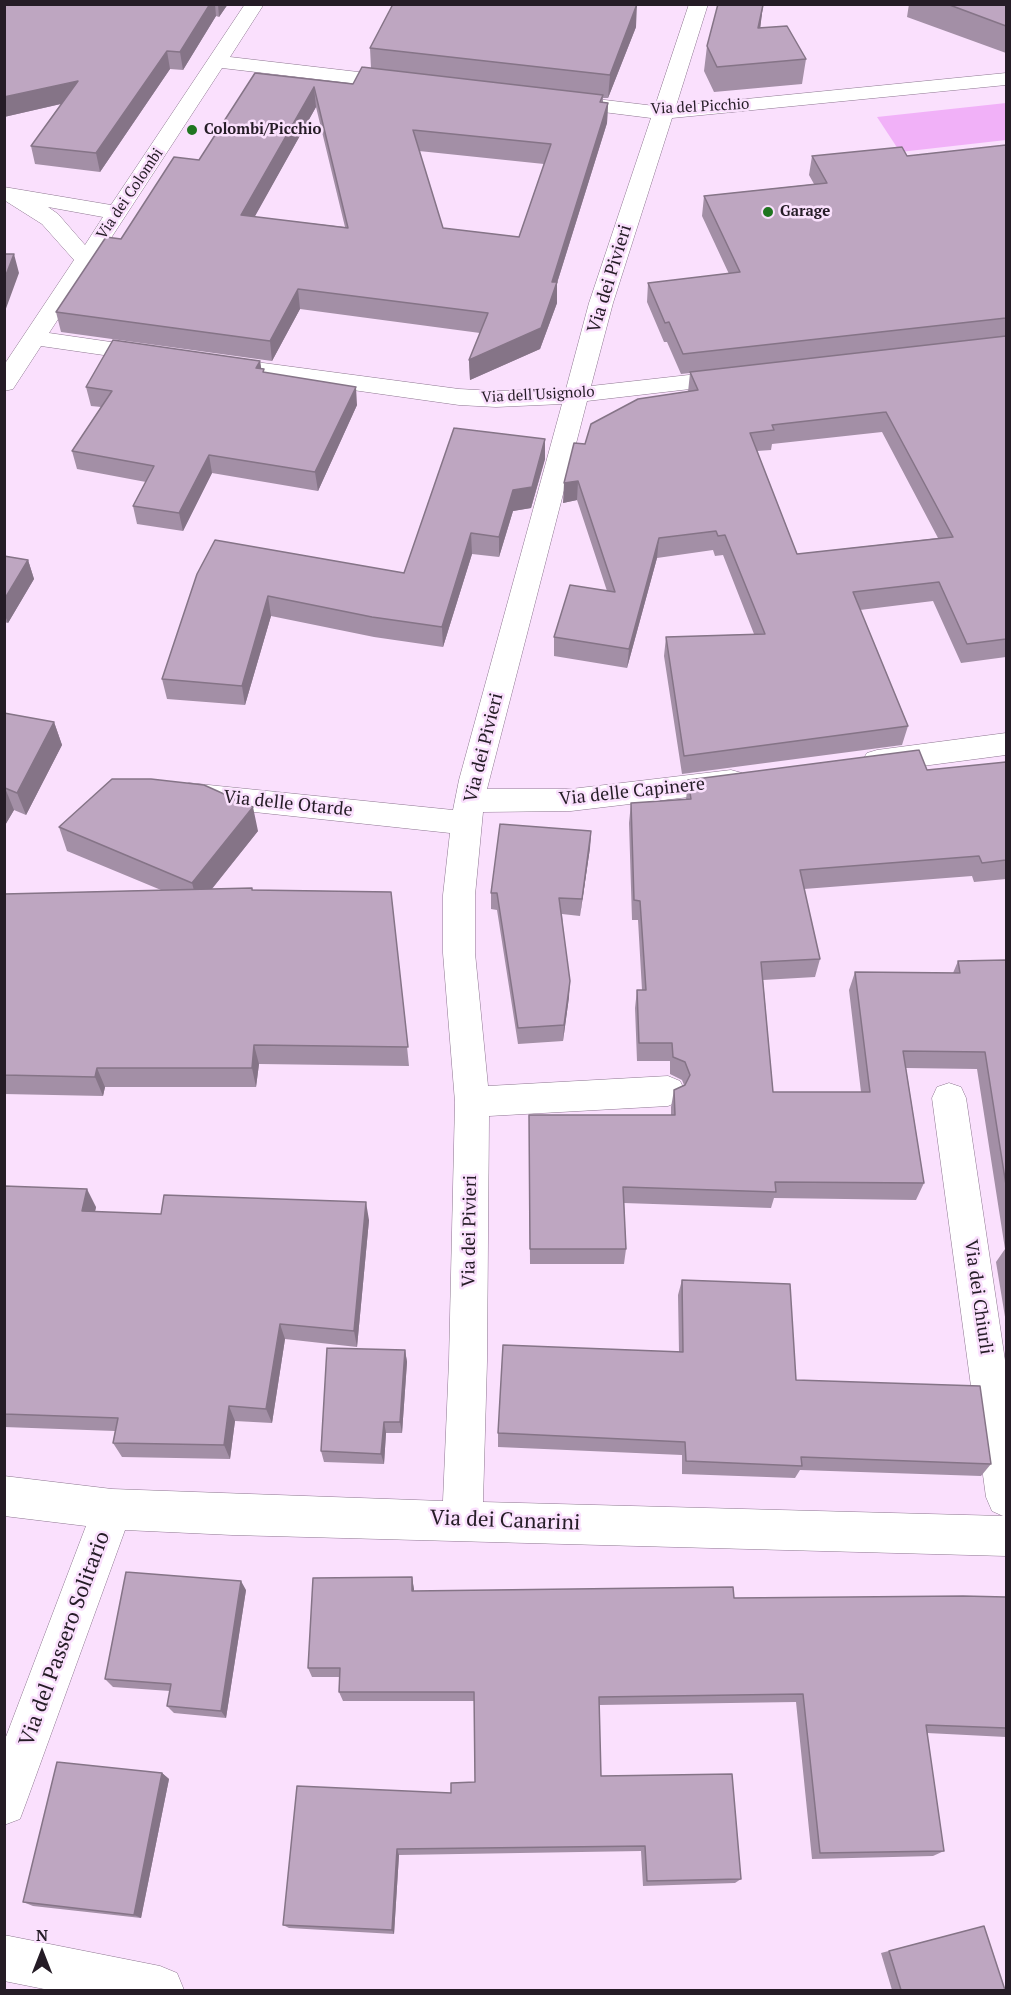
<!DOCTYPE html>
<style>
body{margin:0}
#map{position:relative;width:1011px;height:1995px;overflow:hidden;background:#fae0fd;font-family:"PT Serif",serif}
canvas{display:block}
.frame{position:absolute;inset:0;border:6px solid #251c26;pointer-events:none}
.north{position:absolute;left:12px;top:1923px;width:60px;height:60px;-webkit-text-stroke:4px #fae0fd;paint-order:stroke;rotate:0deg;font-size:16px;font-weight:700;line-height:24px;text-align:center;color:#251c26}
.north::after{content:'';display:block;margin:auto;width:21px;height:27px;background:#251c26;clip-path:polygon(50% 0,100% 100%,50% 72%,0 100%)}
</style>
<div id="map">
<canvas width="1011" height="1995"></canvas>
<div class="frame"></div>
<div class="north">N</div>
</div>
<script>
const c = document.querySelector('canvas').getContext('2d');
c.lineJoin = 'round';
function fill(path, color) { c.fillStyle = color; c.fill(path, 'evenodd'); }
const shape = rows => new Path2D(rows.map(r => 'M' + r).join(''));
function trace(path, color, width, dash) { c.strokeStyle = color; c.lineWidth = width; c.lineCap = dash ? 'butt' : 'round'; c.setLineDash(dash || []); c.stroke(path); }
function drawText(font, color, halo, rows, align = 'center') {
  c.font = font + ' "PT Serif",serif'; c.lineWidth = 5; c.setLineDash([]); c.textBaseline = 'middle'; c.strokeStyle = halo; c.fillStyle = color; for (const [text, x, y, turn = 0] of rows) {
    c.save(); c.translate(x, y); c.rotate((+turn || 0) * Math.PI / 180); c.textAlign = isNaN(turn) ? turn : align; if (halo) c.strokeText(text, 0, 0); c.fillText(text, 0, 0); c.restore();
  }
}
fill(shape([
 [1006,103,1006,140,900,152,877,117]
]), '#f1b1f8');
const minor = shape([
 [245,4,264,4,230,57,401,77,408,79,411,83,408,87,401,89,222,68,49,333,152,348,160,350,164,355,160,360,152,362,41,346,13,389,4,391,4,365,74,260,42,224,4,200,4,187,111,205,245,4],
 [48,207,103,217,85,245,58,214,48,207],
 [689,4,708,4,676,106,1006,73,1006,85,672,118,613,303,591,386,733,370,742,372,745,377,742,382,733,384,587,401,487,789,571,789,731,770,742,773,746,781,742,789,731,792,571,811,483,812,475,895,475,953,488,1086,668,1076,680,1081,685,1091,680,1101,668,1106,489,1116,487,1361,483,1502,1003,1516,992,1511,986,1497,932,1098,937,1087,949,1083,961,1087,966,1098,1006,1367,1006,1556,232,1535,125,1530,26,1803,20,1819,4,1825,4,1742,86,1526,4,1516,4,1476,112,1489,443,1501,449,1361,455,1102,443,953,443,895,450,833,189,805,178,802,174,794,178,786,189,783,453,810,459,780,562,404,496,407,459,405,218,371,209,369,206,364,209,359,218,357,459,389,496,391,566,389,589,303,651,118,563,107,556,105,553,101,556,97,563,95,655,106,689,4],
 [1006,733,1006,755,877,772,867,769,862,761,867,753,877,750,1006,733],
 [4,1935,160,1966,177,1973,184,1990,49,1990,4,1981,4,1935]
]);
trace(minor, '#8d7690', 1);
fill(minor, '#fff');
fill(shape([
 [4,4,228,4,219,17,216,16,183,70,170,69,100,172,35,164,31,146,61,104,4,117],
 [909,4,1006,4,1006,53,907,17],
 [763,5,760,28,806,59,802,84,714,92,704,71,707,46],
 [636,27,608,98,603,98,603,102,608,103,607,123,557,283,557,303,540,349,470,380,469,360,480,333,300,309,272,361,61,332,56,312,121,239,199,160,255,73,353,84,371,68,370,48],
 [316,107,345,227,254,217],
 [419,151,544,164,519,237,443,228],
 [1006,145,1006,657,961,663,933,601,860,610,908,726,902,745,682,774,664,656,666,637,754,634,723,555,715,556,713,550,657,558,627,668,554,656,554,637,607,591,577,500,563,503,585,444,688,392,690,373,681,374,667,342,664,342,647,302,648,283,729,274,702,216,704,196,814,184,809,175,812,156,907,156],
 [882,432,938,538,797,554,757,451,771,450,772,444],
 [260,361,261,369,264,369,264,373,357,405,318,491,212,473,183,531,137,524,133,506,146,482,77,469,72,451,101,407,91,406,86,387],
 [545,439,545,459,531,508,513,511,499,557,472,554,443,647,374,637,271,616,245,705,167,699,162,679,197,574,404,573],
 [4,556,28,560,34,579,8,623,4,622],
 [4,713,54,722,62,745,26,815,14,810,4,827],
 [1006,762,1006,879,974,882,972,876,804,889,820,959,815,977,763,980,773,1092,861,1092,849,990,855,972,953,973,958,961,1006,960,1006,1323,996,1262,1005,1249,977,1069,906,1068,924,1183,916,1200,774,1198,771,1208,624,1203,626,1249,624,1264,530,1264,529,1115,671,1115,671,1107,674,1090,684,1085,682,1080,670,1074,670,1061,637,1061,635,1008,637,990,642,990,638,920,632,920,629,823,631,803,686,800,688,780,927,770],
 [59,827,258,831,212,889,391,892,409,1066,259,1064,256,1087,105,1087,103,1096,4,1094,4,894,161,890,67,851],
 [591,831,590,848,580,916,562,914,569,997,563,1041,518,1044,497,910,491,909,491,893],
 [4,1186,96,1207,95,1212,369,1220,357,1347,285,1339,272,1423,235,1421,230,1459,122,1457,113,1443,115,1431,4,1427],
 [682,1280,796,1380,991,1464,981,1476,800,1470,795,1478,682,1474,682,1455,498,1447,498,1433,679,1352,678,1295],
 [405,1350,407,1362,402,1433,386,1433,384,1464,324,1462,321,1451],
 [412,1577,414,1591,734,1598,1006,1597,1006,1737,927,1733,944,1851,933,1856,812,1859,796,1702,599,1705,601,1776,741,1879,735,1883,643,1886,641,1851,399,1855,394,1934,289,1928,283,1925,451,1793,475,1782,474,1701,343,1701,339,1692,340,1677,312,1677,308,1668],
 [246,1590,226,1718,174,1713,167,1706,170,1691,113,1687,105,1679],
 [162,1773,169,1779,141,1918,33,1906,23,1902],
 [984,1926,1005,1990,892,1990,881,1953]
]), '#a38fa6');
fill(shape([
 [210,4,215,4,216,16,183,70,180,52],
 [218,4,228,4,219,17],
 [637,4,636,27,608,98,610,75],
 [763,5,760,30,758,28],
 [167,51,170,69,100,172,96,153],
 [78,81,82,99,4,117,4,97],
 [314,87,316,107,244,236,241,215],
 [608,103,607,123,557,283,557,303,540,349,470,380,469,360,552,282],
 [14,254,19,273,4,314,4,280],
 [298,289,300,309,272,361,270,341],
 [260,361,263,380,256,368],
 [356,387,357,405,318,491,315,472],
 [545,439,545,459,531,508,513,511,499,557,499,537,513,490],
 [209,455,212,473,183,531,179,513],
 [578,481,577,500,563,503,564,483],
 [471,533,472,554,443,647,442,627],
 [659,538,657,558,627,668,629,649],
 [28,560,34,579,8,623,4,613,4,600],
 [268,596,271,616,245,705,242,686],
 [54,722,62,745,26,815,17,793],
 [5,788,14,810,4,827,4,790],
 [253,807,258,831,198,906,192,883],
 [591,831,590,848,580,916,582,899],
 [570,981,569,997,563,1041,564,1025],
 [254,1045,259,1064,256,1087,252,1068],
 [97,1068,105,1087,103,1096,95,1077],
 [87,1189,96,1207,91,1228,82,1211],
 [366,1202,369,1220,357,1347,354,1331],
 [280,1324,285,1339,272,1423,266,1409],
 [405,1350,407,1362,402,1433,400,1422],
 [229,1406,235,1421,230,1459,224,1445],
 [384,1422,386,1433,384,1464,381,1454],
 [412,1577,414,1589,414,1602,412,1591],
 [241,1581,246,1590,226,1718,221,1711],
 [162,1773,169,1779,141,1918,134,1915],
 [397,1849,399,1855,394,1934,392,1930]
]), '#857487');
const building = shape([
 [4,4,210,4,180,52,167,51,96,153,31,146,78,81,4,97,4,4],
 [393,4,637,4,610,75,370,48,393,4],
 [718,4,763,5,758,28,787,26,806,59,717,67,707,46,718,4],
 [947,4,1006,4,1006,26,947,4],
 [362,67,603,95,600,102,608,103,552,282,557,282,541,328,469,360,488,313,298,289,270,341,56,312,106,237,121,239,174,157,199,160,255,73,353,84,362,67],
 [314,87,348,228,241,215,314,87],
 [413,130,551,144,519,237,443,228,413,130],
 [1006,145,1006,318,683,354,669,322,665,323,648,283,740,272,704,196,827,183,812,156,902,147,907,156,1006,145],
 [4,254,14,254,4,280,4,254],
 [1006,336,1006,639,967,644,939,582,853,592,908,726,684,756,666,637,765,634,725,535,718,536,716,531,659,538,629,649,554,637,570,585,615,592,578,481,564,483,574,443,585,444,591,424,638,399,698,390,690,372,1006,336],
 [886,412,953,537,797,554,750,433,774,430,772,425,886,412],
 [113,340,260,361,256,368,264,369,263,372,356,387,315,472,209,455,179,513,133,506,154,466,72,451,112,391,86,387,113,340],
 [454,428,545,439,532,487,513,490,499,537,471,533,442,627,372,617,268,596,242,686,162,679,197,574,215,540,404,573,454,428],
 [4,556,28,560,4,600,4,556],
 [4,713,54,722,17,793,5,788,4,790,4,713],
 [919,750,927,770,1006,762,1006,860,982,863,979,856,800,870,820,959,761,962,773,1092,870,1092,855,972,960,973,958,961,1006,960,1006,1185,985,1052,903,1051,924,1183,775,1182,776,1192,623,1187,626,1249,530,1249,529,1115,675,1115,674,1090,685,1085,690,1075,685,1062,673,1057,672,1043,639,1043,637,990,646,990,640,901,634,900,631,803,691,799,688,780,919,750],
 [112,779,151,779,204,785,253,807,192,883,59,827,112,779],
 [500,824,591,831,582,899,559,898,570,981,564,1025,518,1028,497,893,491,893,500,824],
 [252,888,252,890,391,892,408,1047,254,1045,252,1068,97,1068,95,1077,4,1075,4,894,252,888],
 [4,1186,87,1189,82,1211,161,1214,164,1195,366,1202,354,1331,280,1324,266,1409,229,1406,224,1445,113,1443,118,1418,4,1414,4,1186],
 [682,1280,790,1284,796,1380,980,1386,991,1464,801,1457,802,1466,686,1461,685,1442,498,1433,503,1345,683,1352,682,1280],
 [327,1348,405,1350,400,1422,384,1422,381,1454,321,1451,327,1348],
 [126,1572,241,1581,221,1711,167,1706,171,1684,105,1679,126,1572],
 [412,1577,412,1591,733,1587,734,1598,963,1596,1006,1597,1006,1728,926,1725,944,1851,820,1853,803,1694,599,1697,601,1776,732,1774,741,1879,647,1881,645,1846,397,1849,392,1930,283,1925,297,1786,451,1793,451,1783,475,1782,474,1692,339,1692,340,1668,308,1668,313,1578,412,1577],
 [57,1762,162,1773,134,1915,23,1902,57,1762],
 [984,1926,1005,1990,901,1990,889,1951,984,1926]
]);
fill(building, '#bea6c1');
trace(building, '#857487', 1.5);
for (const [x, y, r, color] of [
 [192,130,6,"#1f7520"],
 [768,212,6,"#1f7520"]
]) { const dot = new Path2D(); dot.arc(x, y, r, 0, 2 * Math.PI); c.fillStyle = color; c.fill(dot); trace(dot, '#fae0fd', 2); }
drawText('15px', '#251c26', '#fae0fd', [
 ["Via del Picchio",700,107,-3],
 ["Via dei Colombi",130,194,-56],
 ["Via dell'Usignolo",538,395,-3]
]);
drawText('bold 15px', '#251c26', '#fae0fd', [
 ["Colombi/Picchio",204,130],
 ["Garage",780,212]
], 'left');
drawText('18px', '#251c26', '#fae0fd', [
 ["Via dei Pivieri",610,279,-73],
 ["Via dei Pivieri",484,748,-76],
 ["Via delle Capinere",632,792,-6],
 ["Via delle Otarde",288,804,6],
 ["Via dei Pivieri",470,1231,-89],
 ["Via dei Chiurli",978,1297,82]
]);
drawText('21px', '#251c26', '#fae0fd', [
 ["Via dei Canarini",505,1521,2],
 ["Via del Passero Solitario",65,1639,-70]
]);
</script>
